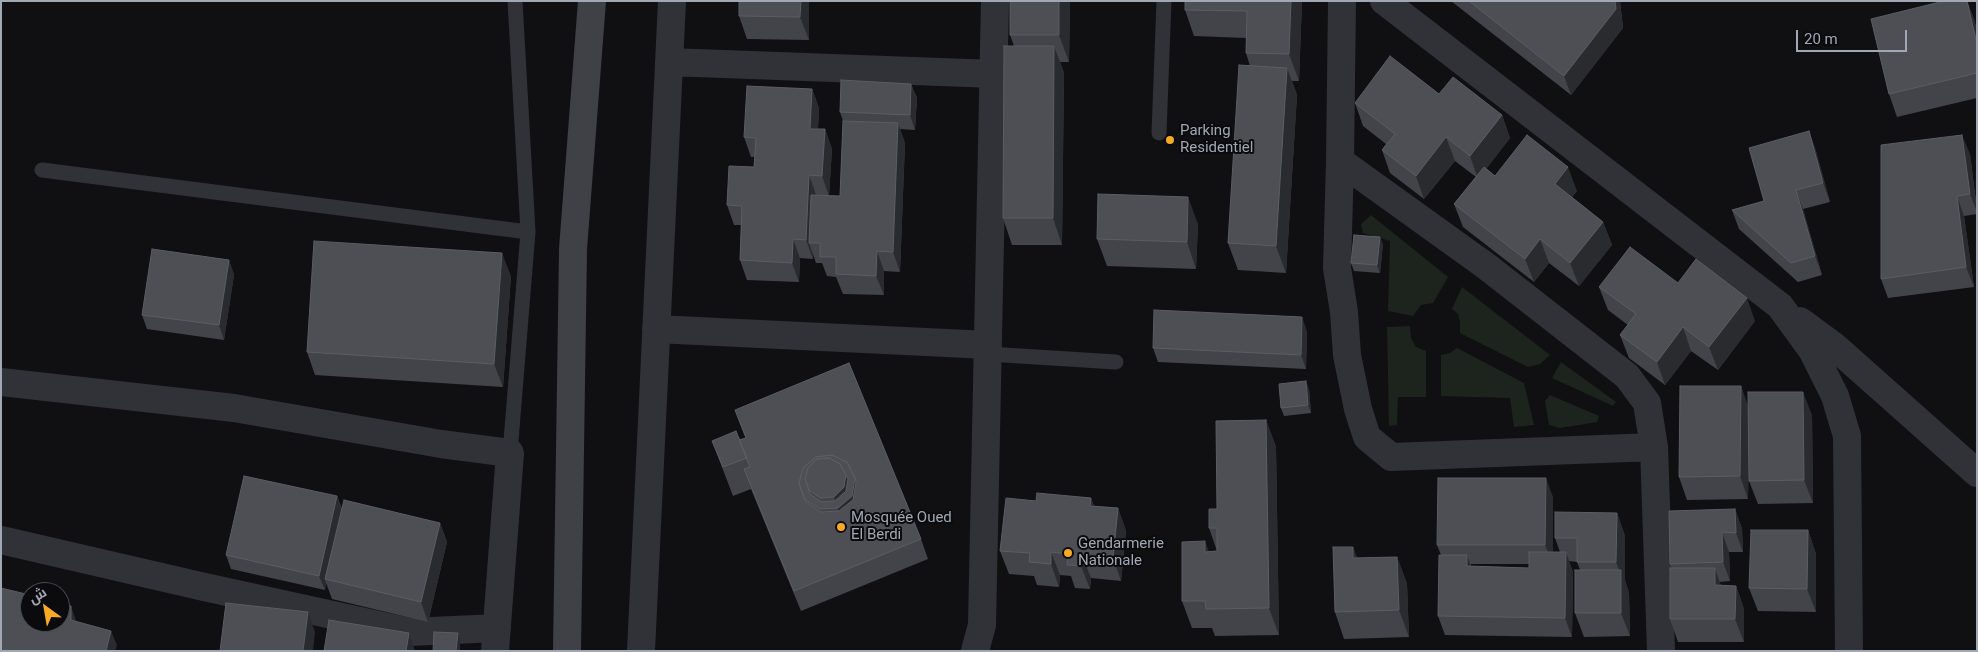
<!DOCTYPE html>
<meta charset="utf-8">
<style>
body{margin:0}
#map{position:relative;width:1978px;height:652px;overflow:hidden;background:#101012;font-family:Roboto,Cairo,sans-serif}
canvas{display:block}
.frame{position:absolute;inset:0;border:2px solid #a1a7b3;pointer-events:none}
.north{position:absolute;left:20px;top:582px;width:50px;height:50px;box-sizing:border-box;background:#0b0b0d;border:1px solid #47494f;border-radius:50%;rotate:328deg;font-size:14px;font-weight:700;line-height:20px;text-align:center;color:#a1a7b3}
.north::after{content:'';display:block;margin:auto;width:18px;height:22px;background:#f7aa22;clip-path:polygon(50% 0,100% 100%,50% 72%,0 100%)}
.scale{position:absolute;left:1796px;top:30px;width:111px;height:22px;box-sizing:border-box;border:2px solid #a1a7b3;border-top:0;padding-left:6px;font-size:15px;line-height:18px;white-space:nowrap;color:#a1a7b3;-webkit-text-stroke:4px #0b0b0d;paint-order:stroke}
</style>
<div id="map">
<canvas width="1978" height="652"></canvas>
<div class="frame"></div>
<div class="north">ش</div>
<div class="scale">20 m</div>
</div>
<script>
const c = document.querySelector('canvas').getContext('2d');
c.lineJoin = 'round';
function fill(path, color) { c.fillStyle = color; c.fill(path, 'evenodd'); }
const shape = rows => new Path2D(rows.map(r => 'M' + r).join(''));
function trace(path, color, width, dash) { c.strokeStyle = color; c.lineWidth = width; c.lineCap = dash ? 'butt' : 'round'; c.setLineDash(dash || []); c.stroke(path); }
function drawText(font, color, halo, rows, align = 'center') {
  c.font = font + ' Roboto,sans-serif'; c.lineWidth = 4; c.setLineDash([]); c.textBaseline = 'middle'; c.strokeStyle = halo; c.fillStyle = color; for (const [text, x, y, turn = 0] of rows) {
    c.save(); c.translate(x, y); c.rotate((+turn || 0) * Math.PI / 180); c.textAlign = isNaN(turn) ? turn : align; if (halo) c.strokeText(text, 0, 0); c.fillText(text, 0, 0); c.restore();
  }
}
fill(shape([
 [1371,215,1448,277,1433,303,1421,305,1413,316,1388,311,1390,241,1363,233,1361,224],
 [1462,287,1550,355,1540,364,1528,367,1460,333,1460,322,1458,314,1452,309],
 [1410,326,1411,338,1416,347,1426,351,1426,397,1398,397,1397,425,1389,426,1387,327],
 [1457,348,1524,383,1534,425,1514,427,1510,398,1441,396,1441,355,1450,353],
 [1561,362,1616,402,1613,406,1552,378],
 [1550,395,1599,416,1597,422,1560,428,1549,425,1545,401]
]), '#1c241d');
trace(shape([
 [1159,133,1164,1],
 [42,170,528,232],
 [988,354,1116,362],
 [510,453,528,232,515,1]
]), '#313237', 15);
trace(shape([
 [1342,1,1340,161,1486,266,1627,376,1647,403,1654,447,1661,651],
 [1384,1,1780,306,1812,350,1835,396,1847,436,1849,651],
 [669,62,995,74],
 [1340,161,1337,268,1344,312,1347,355,1358,409,1367,437,1391,457,1654,447],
 [1800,321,1834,346,1977,473],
 [656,329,988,345],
 [1,382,234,408,441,444,510,453,495,651],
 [1,540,200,586,410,632,497,628],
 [641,651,672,1],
 [975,651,982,625,995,1]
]), '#313237', 28);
trace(shape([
 [567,651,573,249,592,1]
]), '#3f4147', 28);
fill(shape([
 [809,1,809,40,747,39,739,16],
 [1010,1,1070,1,1069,62,1060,62,1064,73,1062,245,1012,245,1003,218,1014,46,1010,35],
 [1185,1,1302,1,1299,81,1292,81,1297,95,1286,273,1238,270,1228,243,1250,66,1246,53,1246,38,1194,36,1185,10],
 [1451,1,1620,1,1623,28,1571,95],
 [1944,1,1967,1,1974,19,1977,31,1977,98,1897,117,1889,94],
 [911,84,917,98,915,130,900,129,905,143,900,272,884,271,884,295,843,294,836,277,827,276,822,263,816,263,813,254,813,259,800,258,799,282,747,280,740,260,741,225,734,225,727,205,754,167,755,157,751,157,744,137,812,89,819,108,818,129,825,129,832,149,829,196,816,195,816,196,840,196,843,121,840,112],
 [1439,94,1502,115,1510,138,1486,169,1495,176,1577,191,1572,197,1603,222,1612,245,1579,286,1549,263,1534,282,1463,227,1454,204,1476,177,1455,161,1424,199,1390,173,1382,150,1386,144,1363,126,1355,103],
 [1809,131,1816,151,1830,202,1803,209,1822,275,1798,282,1739,229,1732,210,1764,201],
 [1970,154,1977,209,1977,214,1964,216,1974,287,1888,298,1881,279],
 [1198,224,1196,269,1107,266,1097,239],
 [1383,244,1380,273,1354,271,1351,263],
 [229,260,234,275,224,340,147,329,142,315],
 [511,276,503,387,315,375,307,352],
 [1678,283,1755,321,1718,370,1691,351,1665,385,1629,358,1620,335,1628,325,1608,310,1599,287],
 [1307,331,1306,369,1158,362,1153,348],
 [1741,386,1748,407,1812,415,1813,503,1758,504,1749,481,1749,446,1748,499,1687,500,1679,477],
 [1309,389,1311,413,1284,416,1281,408],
 [735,410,921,539,928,559,801,611,751,489,733,496,712,441,739,440,746,438],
 [1266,420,1276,447,1279,635,1215,636,1212,628,1192,628,1182,601,1209,551,1217,551,1209,528,1217,509],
 [337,496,342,509,440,523,447,542,428,622,332,599,326,583,325,590,231,569,226,555],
 [1553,497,1553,552,1560,552,1555,538,1617,513,1625,536,1625,580,1629,593,1630,636,1584,637,1575,613,1580,570,1577,562,1569,561,1573,572,1572,637,1445,635,1438,616,1441,555,1437,545],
 [1471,564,1529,564,1529,568,1471,566],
 [1091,498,1094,506,1118,508,1126,531,1121,581,1091,578,1090,589,1075,588,1071,576,1060,575,1059,587,1037,585,1034,576,1009,574,1000,551,1036,501],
 [1735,509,1742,529,1743,552,1729,552,1730,581,1719,582,1721,585,1736,586,1744,609,1744,642,1678,642,1670,619,1672,568,1670,564],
 [1808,530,1816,554,1816,612,1758,611,1749,588],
 [1353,547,1357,558,1397,557,1407,584,1409,637,1344,639,1335,612]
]), '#43444a');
fill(shape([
 [801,1,809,1,809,40,800,17],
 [1059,1,1070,1,1069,62,1059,35],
 [1291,1,1302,1,1299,81,1289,54],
 [1615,1,1620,1,1623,28,1571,95,1564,76],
 [1967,1,1974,19,1977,31,1977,44],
 [1054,46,1064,73,1062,245,1053,218],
 [1287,68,1297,95,1286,273,1276,246],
 [911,84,917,98,915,130,910,115],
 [812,89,819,108,817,148,810,129],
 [1502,115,1510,138,1478,179,1470,156],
 [898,123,905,143,900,272,893,252],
 [825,129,832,149,829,196,822,176],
 [1809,131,1816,151,1830,202,1823,183],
 [1962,135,1970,154,1977,212,1970,194],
 [1446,137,1455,161,1424,199,1416,176],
 [1568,167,1577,191,1564,207,1555,184],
 [809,175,816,195,813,243,809,243,813,254,813,259,806,240],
 [1796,190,1803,209,1822,275,1815,256],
 [1957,196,1964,216,1974,287,1966,267],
 [1188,197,1198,224,1196,269,1187,242],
 [1603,222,1612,245,1579,286,1570,263],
 [1380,237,1383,244,1380,273,1377,265],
 [793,239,800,258,799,282,792,263],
 [1540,239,1549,263,1534,282,1525,259],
 [877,251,884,271,884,295,876,276],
 [502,253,511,276,503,387,494,364],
 [229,260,234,275,224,340,219,325],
 [1747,298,1755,321,1718,370,1709,347],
 [1302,317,1307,331,1306,369,1301,355],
 [1683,327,1691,351,1665,385,1657,362],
 [1306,381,1309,389,1311,413,1308,405],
 [1741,386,1749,409,1748,499,1740,476],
 [1803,392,1812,415,1813,503,1804,480],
 [1266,420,1276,447,1279,635,1269,608],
 [846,475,855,478,863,501,846,531,834,497],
 [1546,478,1553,497,1553,564,1545,545],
 [337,496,342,511,325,579,326,583,325,590,319,576],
 [1091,498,1099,521,1090,506],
 [1118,508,1126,531,1121,581,1113,558],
 [1735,509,1742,529,1743,552,1736,533],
 [1617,513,1625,536,1625,580,1629,593,1630,636,1621,613,1621,575,1616,562],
 [440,523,447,542,428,622,421,602],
 [1808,530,1816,554,1816,612,1807,589],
 [1722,532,1729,552,1730,581,1723,562],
 [1205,541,1215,568,1205,552],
 [1353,547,1363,574,1353,558],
 [1051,552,1060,575,1059,587,1051,564],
 [1566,552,1573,572,1572,637,1565,618],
 [1082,555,1091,578,1090,589,1081,566],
 [1467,555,1474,575,1467,566],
 [1397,557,1407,584,1409,637,1399,610],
 [1715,568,1723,592,1715,585],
 [1736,586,1744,609,1744,642,1735,619],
 [71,606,76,621,77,635,71,620],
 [308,612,315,632,313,651,303,651],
 [111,631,117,645,115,651,106,651],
 [409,633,415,651,406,651],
 [458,633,460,641,460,651,456,651]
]), '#2a2b2f');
const building = shape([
 [739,1,801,1,800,17,739,16,739,1],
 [1010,1,1059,1,1059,35,1010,35,1010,1],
 [1185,1,1291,1,1289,54,1246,53,1247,11,1185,10,1185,1],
 [1469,1,1615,1,1616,9,1564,76,1469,1],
 [1944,1,1967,1,1977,44,1977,73,1889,94,1871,19,1944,1],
 [1004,46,1054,46,1053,218,1003,218,1004,46],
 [1390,56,1439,94,1453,77,1502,115,1470,156,1446,137,1416,176,1382,150,1395,134,1355,103,1390,56],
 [1239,65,1287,68,1276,246,1228,243,1239,65],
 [841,80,911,84,910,115,840,112,841,80],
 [747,86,812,89,810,129,825,129,822,176,809,175,806,240,793,239,792,263,740,260,742,206,727,205,729,166,754,167,756,138,744,137,747,86],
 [843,121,898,123,893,252,877,251,876,276,836,274,836,257,820,257,820,243,809,243,811,195,840,196,843,121],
 [1809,131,1823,183,1796,190,1815,256,1791,263,1732,210,1764,201,1749,148,1809,131],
 [1527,135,1568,167,1555,184,1603,222,1570,263,1540,239,1525,259,1454,204,1484,167,1495,176,1527,135],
 [1962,135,1970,194,1957,196,1966,267,1881,279,1881,145,1962,135],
 [1098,194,1188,197,1187,242,1097,239,1098,194],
 [1354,235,1380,237,1377,265,1351,263,1354,235],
 [314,241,502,253,494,364,307,352,314,241],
 [1630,247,1678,283,1696,259,1747,298,1709,347,1683,327,1657,362,1620,335,1636,314,1599,287,1630,247],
 [152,249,229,260,219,325,142,315,152,249],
 [1154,310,1302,317,1301,355,1153,348,1154,310],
 [849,363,921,539,794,591,744,469,750,467,739,440,746,438,735,410,849,363],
 [832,455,847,462,855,478,856,482,853,500,839,511,821,512,806,502,799,483,803,468,816,457,832,455],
 [1306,381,1308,405,1281,408,1279,384,1306,381],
 [1680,386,1741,386,1740,476,1679,477,1680,386],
 [1748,392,1803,392,1804,480,1749,481,1748,392],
 [1266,420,1269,608,1206,609,1205,601,1182,601,1182,542,1205,541,1205,552,1217,551,1217,528,1209,528,1209,509,1217,509,1216,421,1266,420],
 [736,431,747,458,723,467,712,441,736,431],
 [832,455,847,462,855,478,852,496,838,508,820,509,804,499,799,483,803,468,816,457,832,455],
 [829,458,840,464,848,479,846,491,835,501,821,502,810,494,805,479,808,468,817,459,829,458],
 [829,458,840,464,846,475,844,487,834,497,820,498,809,490,805,479,808,468,817,459,829,458],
 [244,476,337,496,319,576,226,555,244,476],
 [1438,478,1546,478,1545,545,1437,545,1438,478],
 [1037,493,1091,498,1090,506,1118,508,1113,558,1082,555,1081,566,1067,565,1068,554,1051,552,1051,564,1029,562,1030,553,1000,551,1006,498,1036,501,1037,493],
 [344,500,440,523,421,602,325,579,344,500],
 [1735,509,1736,533,1722,532,1723,562,1670,564,1669,511,1735,509],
 [1555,512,1617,513,1616,562,1577,562,1577,538,1555,538,1555,512],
 [1751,530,1808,530,1807,589,1749,588,1751,530],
 [1333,547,1353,547,1353,558,1397,557,1399,610,1335,612,1333,547],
 [1529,552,1566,552,1565,618,1438,616,1439,555,1467,555,1467,566,1529,568,1529,552],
 [1670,568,1715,568,1715,585,1736,586,1735,619,1670,619,1670,568],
 [1575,570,1621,570,1621,613,1575,613,1575,570],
 [1,588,30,595,30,622,60,622,60,603,71,606,71,620,111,631,106,651,1,651,1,588],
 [226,603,308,612,303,651,220,651,226,603],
 [329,620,409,633,406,651,324,651,329,620],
 [434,632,458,633,456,651,433,651,434,632]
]);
fill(building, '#4d4f55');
trace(building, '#5a5d64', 1);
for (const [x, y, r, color] of [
 [1170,140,5,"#f7aa22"],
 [841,527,5,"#f7aa22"],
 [1068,553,5,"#f7aa22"]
]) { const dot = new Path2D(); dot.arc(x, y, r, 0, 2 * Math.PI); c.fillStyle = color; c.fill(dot); trace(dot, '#0b0b0d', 2); }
drawText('15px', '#a1a7b3', '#0b0b0d', [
 ["Parking",1180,131],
 ["Residentiel",1180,148],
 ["Mosquée Oued",851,518],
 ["El Berdi",851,535],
 ["Gendarmerie",1078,544],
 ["Nationale",1078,561]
], 'left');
</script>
